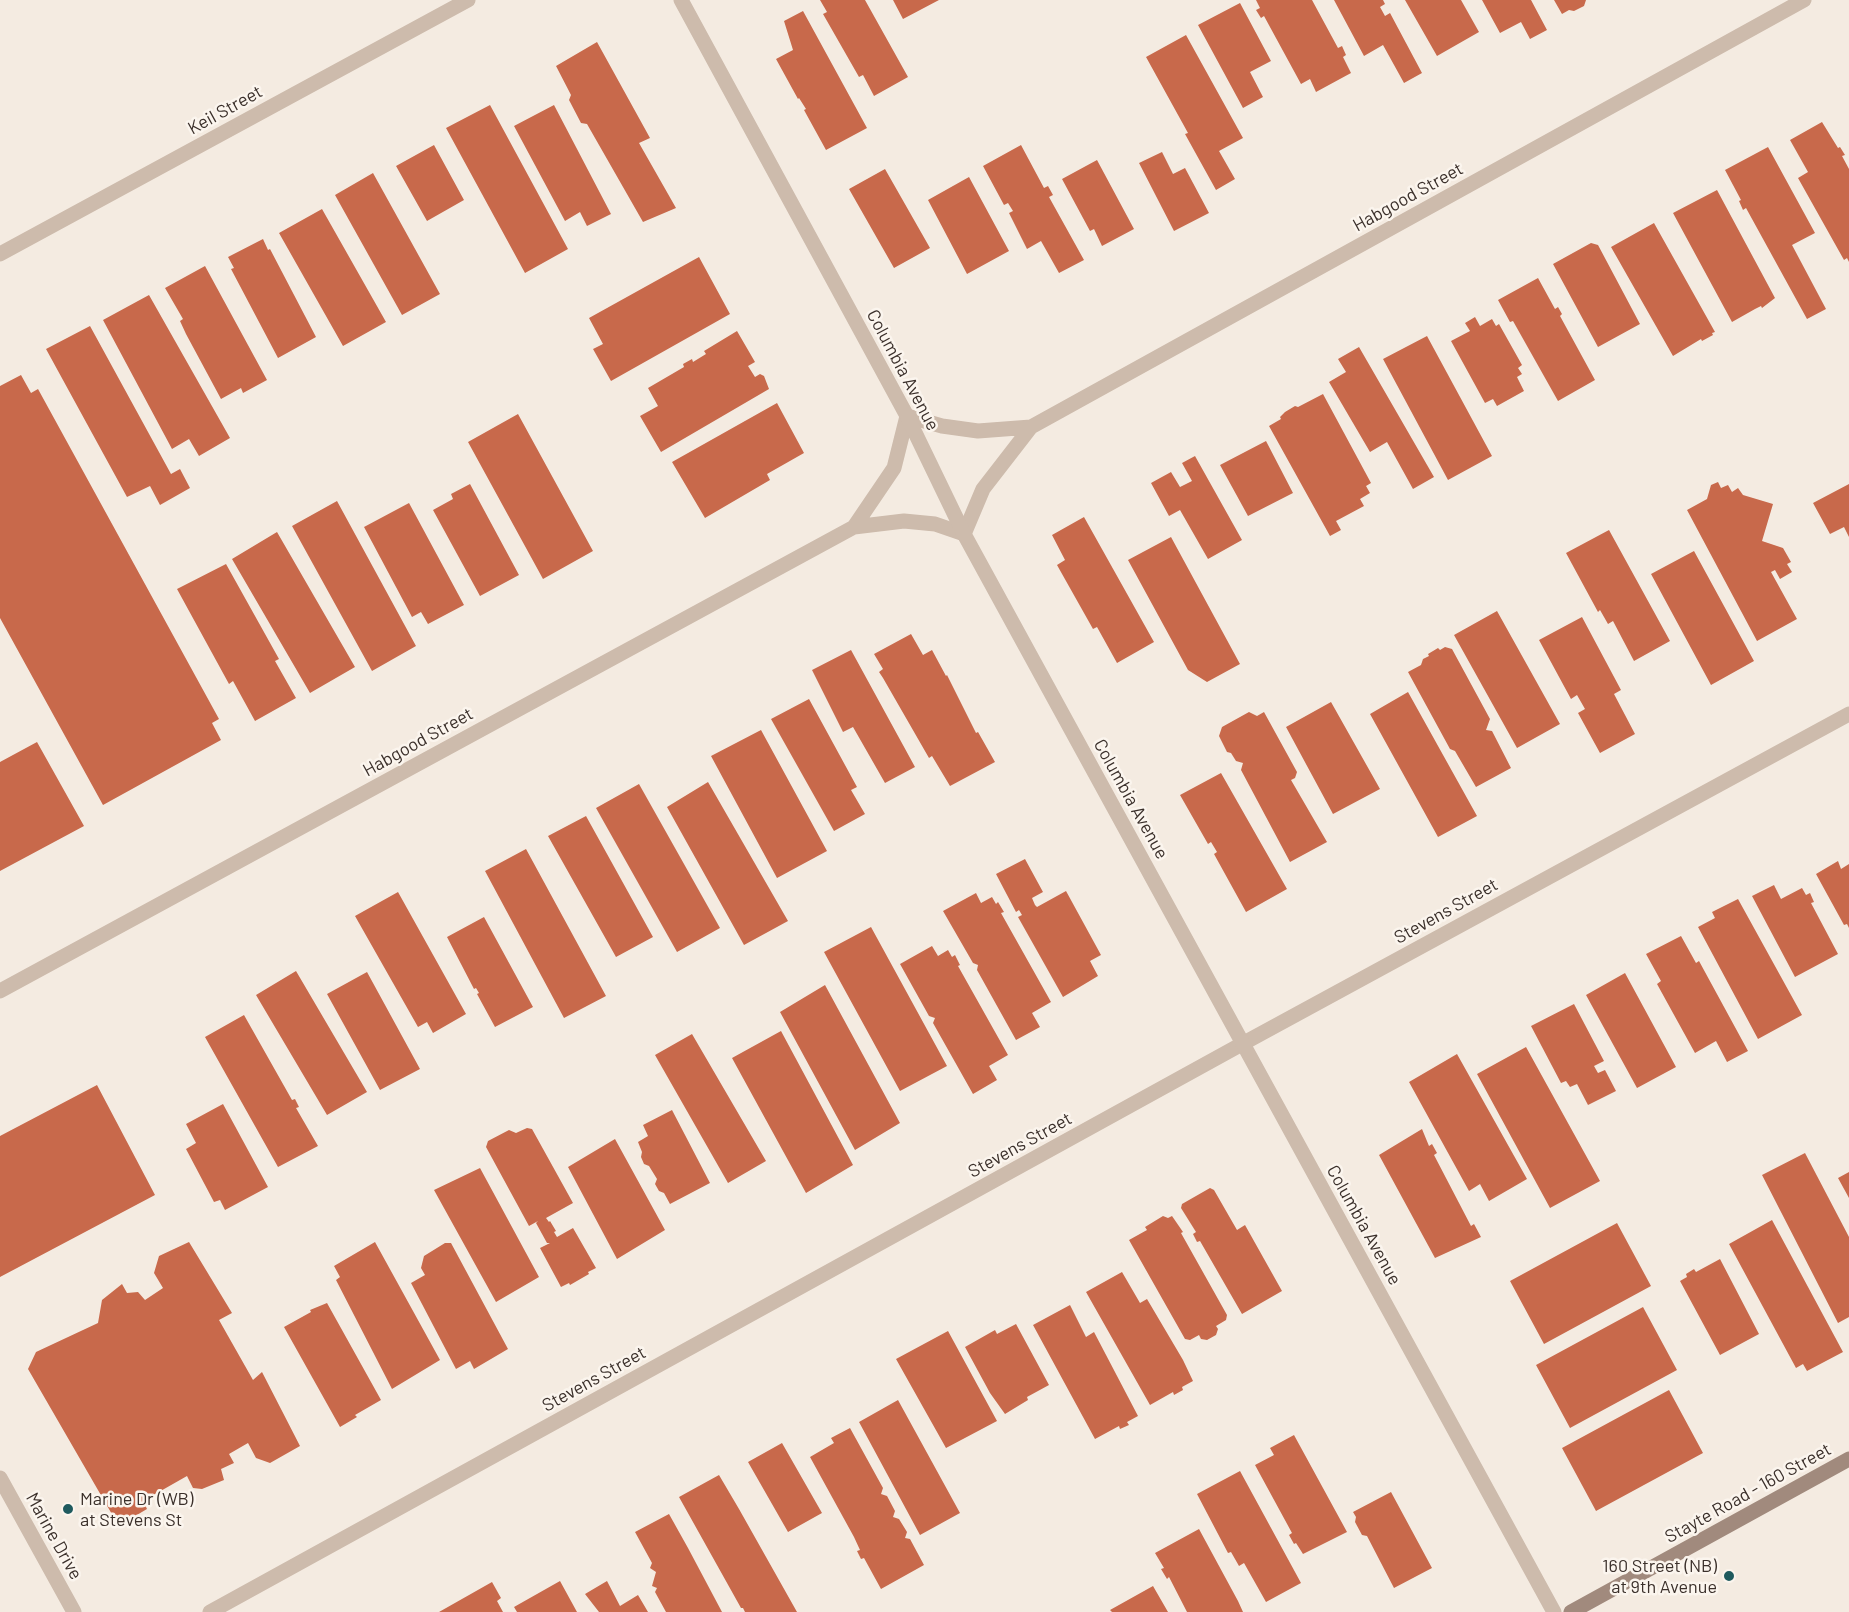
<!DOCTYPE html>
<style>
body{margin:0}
canvas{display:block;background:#f4ebe1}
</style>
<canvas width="1849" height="1612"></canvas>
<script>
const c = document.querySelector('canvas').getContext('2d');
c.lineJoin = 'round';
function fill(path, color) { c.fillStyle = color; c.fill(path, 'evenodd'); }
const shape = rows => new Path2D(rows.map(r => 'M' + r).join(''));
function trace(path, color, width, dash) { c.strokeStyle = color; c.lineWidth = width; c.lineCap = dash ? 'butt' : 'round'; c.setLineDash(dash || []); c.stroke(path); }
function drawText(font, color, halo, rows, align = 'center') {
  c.font = font + ' Barlow,sans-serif'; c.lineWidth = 5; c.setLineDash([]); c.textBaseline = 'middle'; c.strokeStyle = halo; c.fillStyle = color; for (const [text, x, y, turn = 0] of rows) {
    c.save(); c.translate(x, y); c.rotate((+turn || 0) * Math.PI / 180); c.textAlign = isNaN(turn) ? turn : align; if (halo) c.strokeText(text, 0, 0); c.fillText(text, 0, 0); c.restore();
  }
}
fill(shape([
 [820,0,865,0,908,77,874,96,863,75,859,77,823,14,827,12],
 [893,0,939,0,903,19],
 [1256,0,1312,0,1338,48,1342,46,1346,55,1343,57,1351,73,1316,92,1310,79,1301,84,1264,16,1261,18,1256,10,1260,8],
 [1334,0,1383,0,1385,4,1380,7,1385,16,1390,13,1422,73,1404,83,1383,45,1364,56],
 [1405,0,1461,0,1479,32,1437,56],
 [1482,0,1531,0,1547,30,1530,39,1521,22,1500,33],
 [1554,0,1586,0,1584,6,1574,11,1569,10,1562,14],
 [1240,3,1271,61,1250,72,1263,97,1243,108,1198,25],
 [803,11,867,128,826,150,804,110,806,109,799,98,798,99,776,59,793,50,784,21],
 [1186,35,1243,138,1219,151,1235,179,1216,190,1185,134,1188,133,1146,57],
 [597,42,650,138,639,143,676,208,643,222,587,124,581,123,569,100,571,95,556,66],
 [490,105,568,249,525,273,446,128],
 [554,105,611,214,587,226,580,212,565,221,514,126],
 [1822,122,1838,148,1840,147,1845,155,1842,156,1849,169,1849,262,1847,258,1844,260,1798,178,1808,172,1790,140],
 [434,145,464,200,427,221,396,166],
 [1021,145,1044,188,1048,186,1053,195,1049,197,1084,260,1059,273,1041,241,1027,249,1009,213,1013,211,1008,203,1004,205,983,166],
 [1768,147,1815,233,1792,245,1826,309,1807,319,1746,208,1743,210,1739,201,1741,200,1725,170],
 [1162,152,1173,174,1185,168,1209,213,1174,231,1139,163],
 [1097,160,1134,229,1102,246,1094,229,1090,231,1062,179],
 [885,169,930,248,894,268,849,189],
 [373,173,440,294,402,315,335,195],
 [969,177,1009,251,967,274,928,200],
 [1717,190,1775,298,1762,308,1761,306,1755,309,1732,322,1673,213],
 [322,209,386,322,343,346,279,233],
 [1654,223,1715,332,1712,333,1713,335,1702,341,1701,339,1673,356,1611,247],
 [263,239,268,250,270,249,316,337,278,358,231,269,234,268,228,257],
 [1591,243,1598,245,1640,324,1598,347,1553,264],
 [699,257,730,314,611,381,593,349,603,344,589,318],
 [205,266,267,380,243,393,241,388,221,399,186,334,180,321,183,319,165,288],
 [1538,278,1555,309,1558,307,1562,314,1560,316,1595,380,1558,401,1513,321,1510,322,1498,300],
 [149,295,230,438,199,456,189,439,172,449,103,320],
 [1475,317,1480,326,1492,319,1496,326,1499,324,1522,365,1518,368,1522,374,1517,377,1524,391,1497,406,1493,399,1485,403,1451,341,1470,331,1465,323],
 [90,326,171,474,180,469,190,488,160,505,150,486,127,497,46,349],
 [737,331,755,362,748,366,755,377,760,374,764,376,769,389,661,452,640,416,658,406,648,388,684,367,683,364,692,359,693,362,706,354,704,351],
 [1427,336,1492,456,1448,480,1383,359],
 [1359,347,1434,477,1413,489,1387,442,1370,452,1329,382,1346,372,1338,359],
 [21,375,31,393,38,389,219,719,212,723,221,740,103,805,0,618,0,386],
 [1323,394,1371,483,1366,486,1370,493,1360,499,1364,506,1336,521,1341,530,1330,536,1269,426,1281,419,1280,417,1285,412,1295,406,1298,407],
 [777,403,804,453,767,474,770,480,705,518,672,462],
 [518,414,593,551,543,579,468,442],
 [1266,441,1293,493,1248,516,1220,465],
 [1195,456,1242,540,1208,559,1180,510,1169,516,1151,483,1171,472,1180,487,1192,481,1182,463],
 [1718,482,1721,488,1728,485,1732,492,1738,488,1743,495,1773,504,1762,541,1783,548,1791,562,1787,564,1792,572,1780,579,1775,570,1771,572,1797,619,1757,641,1687,510,1707,499,1711,485],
 [470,484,519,575,480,596,433,510,453,499,451,494],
 [1849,484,1849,537,1844,527,1830,534,1813,503],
 [337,501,416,646,372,671,292,526],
 [409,503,464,605,428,624,421,612,412,617,364,527],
 [1084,517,1154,642,1117,663,1097,627,1093,629,1057,565,1065,560,1052,535],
 [1609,530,1670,641,1634,661,1613,621,1608,624,1600,610,1598,612,1566,553],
 [277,532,355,667,310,693,232,559],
 [1171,537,1240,664,1207,682,1188,670,1128,560],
 [1694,551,1754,661,1711,685,1651,574],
 [226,564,279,659,275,661,296,698,255,721,233,681,229,684,177,589],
 [1497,611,1560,724,1517,748,1454,635],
 [1582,617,1621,690,1614,694,1635,734,1600,753,1578,713,1585,709,1577,695,1571,699,1539,640],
 [911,634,923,655,932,650,946,676,947,675,976,733,978,732,995,762,950,786,932,756,929,758,883,678,879,672,883,669,874,654],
 [1445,647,1452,649,1490,719,1486,730,1492,731,1511,768,1476,787,1455,751,1450,749,1408,672,1421,665,1423,659,1429,656,1428,654,1438,648,1440,650],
 [851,650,915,767,885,783,853,727,843,732,812,670],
 [1408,692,1477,816,1438,837,1370,714],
 [809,699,857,787,851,790,865,814,834,831,771,719],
 [1331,702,1380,789,1333,814,1286,727],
 [1249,712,1257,716,1264,712,1297,772,1295,778,1291,780,1327,842,1290,862,1241,770,1243,763,1236,761,1231,753,1227,752,1219,736,1222,727],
 [761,730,827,851,777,878,711,756],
 [37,742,84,826,0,871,0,762],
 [1221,773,1287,889,1246,912,1214,854,1217,852,1211,842,1208,844,1180,795],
 [708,782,788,921,744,945,667,807],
 [639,784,720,928,677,952,596,808],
 [586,816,653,937,616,957,548,836],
 [526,849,606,996,564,1018,485,871],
 [1025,859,1043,892,1032,898,1035,905,1037,907,1066,891,1101,955,1090,961,1098,976,1063,997,1018,917,1022,915,1019,910,1016,912,996,874],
 [1838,861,1841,869,1849,864,1849,928,1847,924,1844,925,1816,874],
 [1774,885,1781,899,1802,888,1806,895,1810,893,1814,902,1811,903,1838,954,1795,977,1752,896],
 [398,892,466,1014,433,1033,427,1022,418,1027,355,916],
 [976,893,981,903,992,897,996,904,998,902,1004,912,1001,913,1051,1002,1032,1013,1040,1027,1016,1040,977,970,978,965,973,963,943,911],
 [1738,899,1802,1015,1758,1039,1698,927,1715,918,1712,912],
 [484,917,533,1007,495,1027,477,994,479,993,476,988,474,989,447,937],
 [871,927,947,1066,900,1091,824,952],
 [1681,936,1696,963,1699,961,1748,1051,1727,1062,1716,1041,1695,1053,1657,984,1661,981,1646,954],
 [932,946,938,956,948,950,952,957,955,955,960,965,958,966,1008,1055,989,1066,997,1080,973,1094,933,1023,935,1018,929,1016,900,964],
 [296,971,367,1092,327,1115,256,995],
 [367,972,420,1069,380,1090,327,994],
 [1625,973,1676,1067,1637,1088,1586,995],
 [825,985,900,1123,855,1150,780,1012],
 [1574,1004,1604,1061,1594,1066,1598,1073,1605,1070,1616,1091,1588,1105,1577,1084,1570,1087,1566,1081,1561,1083,1531,1026],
 [244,1015,292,1100,295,1099,299,1107,296,1108,318,1146,278,1167,205,1037],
 [781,1031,853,1165,806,1193,732,1058],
 [692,1034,766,1161,728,1183,655,1055],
 [1526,1047,1600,1181,1550,1208,1477,1074],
 [1457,1054,1527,1179,1489,1201,1480,1184,1469,1191,1409,1082],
 [97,1085,155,1195,0,1277,0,1136],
 [223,1104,268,1187,225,1210,220,1200,214,1202,186,1149,196,1143,186,1124],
 [672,1110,710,1183,670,1204,664,1193,659,1191,655,1184,657,1179,649,1166,644,1164,641,1157,642,1152,638,1142,648,1136,643,1125],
 [527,1128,532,1129,573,1203,546,1218,549,1222,550,1221,556,1231,554,1232,557,1237,573,1228,596,1268,588,1272,589,1274,570,1285,569,1283,561,1287,540,1248,550,1243,547,1243,536,1223,538,1221,529,1226,486,1147,488,1141,509,1130,516,1133],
 [1422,1129,1429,1146,1432,1144,1437,1153,1434,1155,1471,1226,1474,1224,1481,1237,1435,1258,1379,1155],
 [615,1139,665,1230,617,1259,568,1167],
 [1805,1153,1849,1237,1849,1317,1838,1323,1762,1175],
 [480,1168,539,1277,496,1302,434,1190],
 [1849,1172,1849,1198,1838,1178],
 [1210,1188,1214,1190,1237,1230,1245,1225,1282,1291,1242,1314,1200,1241,1197,1242,1193,1234,1196,1232,1181,1208,1182,1204],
 [1163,1216,1168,1218,1172,1216,1183,1232,1181,1233,1227,1315,1226,1320,1216,1326,1218,1329,1216,1335,1207,1340,1201,1339,1199,1335,1190,1340,1185,1339,1129,1240,1147,1230,1145,1227],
 [1772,1220,1843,1352,1807,1371,1803,1364,1796,1368,1729,1244],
 [1617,1223,1651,1286,1544,1344,1510,1281],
 [189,1242,232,1313,219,1320,253,1380,262,1372,300,1446,270,1463,256,1458,248,1443,229,1454,234,1463,221,1469,224,1480,202,1489,193,1488,187,1476,143,1501,147,1509,125,1522,113,1516,28,1369,36,1352,98,1323,102,1300,122,1284,127,1293,138,1292,145,1300,163,1288,154,1273,159,1256],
 [375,1242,440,1360,392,1389,336,1280,340,1277,334,1266],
 [445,1243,451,1243,508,1349,474,1369,470,1361,456,1369,411,1283,425,1275,421,1268,424,1256],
 [1720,1259,1759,1334,1720,1355,1680,1281,1687,1277,1686,1274,1694,1269,1696,1272],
 [1122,1272,1140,1303,1147,1299,1183,1360,1193,1381,1182,1387,1183,1390,1174,1395,1173,1392,1150,1405,1086,1292],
 [327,1303,381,1400,355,1415,357,1417,340,1427,284,1327,311,1312,310,1310],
 [1070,1305,1086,1337,1094,1332,1138,1416,1127,1422,1129,1425,1120,1429,1119,1426,1095,1439,1033,1325],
 [1643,1307,1677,1370,1570,1428,1536,1365],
 [1016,1324,1049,1385,1027,1397,1028,1400,1005,1414,990,1393,965,1347,995,1330,997,1334],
 [948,1331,997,1421,946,1448,896,1359],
 [1669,1390,1703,1453,1596,1511,1562,1448],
 [898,1400,960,1513,920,1535,859,1422],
 [850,1428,883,1488,881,1494,887,1496,895,1511,893,1517,899,1519,907,1532,905,1538,910,1539,924,1565,881,1589,864,1558,861,1559,857,1551,860,1550,854,1537,810,1457,834,1443,831,1438],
 [1294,1435,1347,1532,1303,1554,1296,1543,1294,1544,1289,1535,1292,1533,1255,1465,1274,1455,1270,1448],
 [782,1443,822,1513,788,1532,748,1462],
 [1240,1471,1301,1583,1266,1602,1244,1563,1239,1566,1231,1552,1228,1553,1197,1494],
 [719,1475,739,1509,797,1612,745,1612,743,1608,741,1608,679,1497],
 [1391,1492,1432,1568,1394,1588,1367,1536,1362,1535,1355,1522,1356,1517,1353,1512],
 [669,1514,688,1548,722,1612,666,1612,655,1592,657,1588,652,1586,656,1572,650,1568,652,1563,635,1532],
 [1199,1529,1238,1601,1243,1612,1187,1612,1169,1577,1167,1579,1161,1569,1164,1568,1155,1553],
 [560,1581,577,1612,517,1612,514,1607],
 [607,1581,620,1606,638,1595,648,1612,599,1612,585,1594],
 [492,1582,501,1598,497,1601,503,1612,439,1612],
 [1153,1586,1168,1612,1112,1612,1110,1610]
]), '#c8694b');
trace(shape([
 [0,254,468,0],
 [854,527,894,468,907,416,942,426,978,431,1031,427],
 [0,991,854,527,904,521,935,524,964,534,983,489,1031,427,1804,0],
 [210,1612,1242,1044,1849,714]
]), '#cdbbac', 15);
trace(shape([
 [681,0,907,416,964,534,1554,1612],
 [0,1478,74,1612]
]), '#cdbbac', 15);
trace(shape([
 [1571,1612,1849,1459]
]), '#a18a7d', 15);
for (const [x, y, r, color] of [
 [68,1509,6,"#1f5a5e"],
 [1729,1576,6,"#1f5a5e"]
]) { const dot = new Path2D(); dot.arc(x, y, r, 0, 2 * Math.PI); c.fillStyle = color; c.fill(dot); trace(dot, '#fbf5ee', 2); }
drawText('18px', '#3b302b', '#fbf5ee', [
 ["Keil Street",225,110,-29],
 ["Habgood Street",1408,197,-29],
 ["Columbia Avenue",903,370,62],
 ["Habgood Street",418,742,-29],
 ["Columbia Avenue",1131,799,61],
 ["Stevens Street",1446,911,-29],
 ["Stevens Street",1020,1145,-29],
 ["Columbia Avenue",1364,1225,61],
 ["Stevens Street",594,1379,-29],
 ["Stayte Road - 160 Street",1748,1493,-29],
 ["Marine Drive",54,1536,61]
]);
drawText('18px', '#3b302b', '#fbf5ee', [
 ["Marine Dr (WB)",80,1499],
 ["at Stevens St",80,1520],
 ["160 Street (NB)",1717,1566,"right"],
 ["at 9th Avenue",1717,1587,"right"]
], 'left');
</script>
